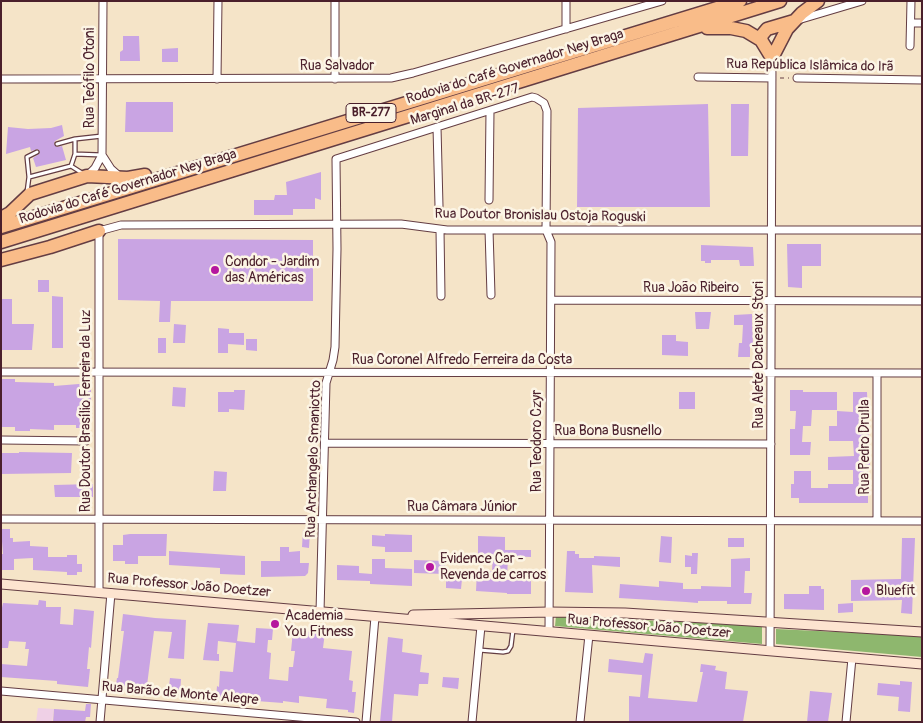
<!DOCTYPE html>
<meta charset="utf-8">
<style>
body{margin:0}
#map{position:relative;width:923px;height:723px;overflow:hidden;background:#f5e4c8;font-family:Pangolin,sans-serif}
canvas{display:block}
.frame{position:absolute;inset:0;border:2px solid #4a1f2b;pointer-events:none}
</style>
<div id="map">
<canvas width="923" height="723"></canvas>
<div class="frame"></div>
</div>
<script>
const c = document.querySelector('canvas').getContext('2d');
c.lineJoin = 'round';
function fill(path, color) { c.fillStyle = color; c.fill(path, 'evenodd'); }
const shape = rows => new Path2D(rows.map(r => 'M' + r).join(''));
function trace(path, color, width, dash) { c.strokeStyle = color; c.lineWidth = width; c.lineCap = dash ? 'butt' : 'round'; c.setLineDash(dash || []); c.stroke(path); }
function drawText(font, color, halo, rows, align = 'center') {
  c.font = font + ' Pangolin,sans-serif'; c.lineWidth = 5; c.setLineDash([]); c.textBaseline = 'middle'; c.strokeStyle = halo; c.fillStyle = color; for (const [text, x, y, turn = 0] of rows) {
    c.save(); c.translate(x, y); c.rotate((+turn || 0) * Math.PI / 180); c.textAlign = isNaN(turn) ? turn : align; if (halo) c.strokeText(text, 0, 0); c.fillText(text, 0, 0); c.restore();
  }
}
fill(shape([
 [38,708,54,709,52,722,36,722]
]), '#efd0e6');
fill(shape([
 [556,616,762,626,762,644,555,626],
 [776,629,922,636,922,657,776,644]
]), '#8eb76e');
fill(shape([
 [123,36,139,36,140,61,120,61,120,52,123,50],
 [178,48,178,62,162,62,162,49],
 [126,102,173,102,173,132,125,132],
 [708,104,710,207,577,207,578,108],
 [731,104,749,104,748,156,731,156],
 [62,125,64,136,55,141,54,144,57,147,62,146,66,160,36,167,33,158,40,153,38,149,31,151,30,147,6,154,8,127,28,129,51,128],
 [321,172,321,200,315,198,315,209,293,209,293,215,254,215,254,200,274,200,275,195,287,195,286,182],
 [118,239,313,240,313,301,171,301,170,322,159,322,160,301,118,300],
 [787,244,821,244,821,266,802,266,802,288,788,287],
 [701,245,753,247,754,266,740,266,739,260,711,260,711,263,705,263,705,261,701,261],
 [38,280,49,280,49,292,38,292],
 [52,296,63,297,63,348,52,348],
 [1,299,12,299,12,324,34,324,32,350,1,350],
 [695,312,711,312,709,329,696,329],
 [752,314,753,346,750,346,750,357,738,357,739,343,742,343,743,325,734,325,734,315],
 [174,324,186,325,185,343,173,343],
 [218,328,229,329,229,333,244,333,244,345,228,344,228,353,218,353],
 [662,335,676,335,676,341,688,342,688,356,662,355],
 [158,338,166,338,166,353,158,353],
 [246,339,257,339,257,351,246,350],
 [1,379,15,379,15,382,54,383,54,386,91,383,91,428,76,428,76,425,54,425,54,430,30,429,30,431,15,431,15,427,1,427],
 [173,387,186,388,185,407,172,406],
 [234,390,245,390,244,410,229,409,229,412,218,412,218,392,234,392],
 [790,390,803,390,803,392,837,392,837,410,812,410,811,426,803,426,802,442,811,442,810,455,790,455,790,429,795,429,796,411,790,411],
 [679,392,695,392,695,409,679,409],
 [853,392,867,392,870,469,868,469,868,503,799,503,799,498,791,498,791,484,794,484,794,471,811,471,811,488,828,488,828,484,853,484,853,470,828,470,828,457,854,456,853,441,829,441,829,426,837,426,837,411,853,412],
 [19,452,72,453,71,473,1,474,1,453,19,453],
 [214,471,227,472,226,491,213,491],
 [93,484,93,497,55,497,54,485],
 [1,529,10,529,10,538,13,538,13,542,30,541,30,546,48,547,48,557,67,557,67,555,77,555,77,564,82,564,82,572,77,572,77,575,67,575,67,572,33,570,33,558,14,559,14,570,1,570,1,554,3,554],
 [303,530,310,531,309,548,302,547],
 [130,534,167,534,166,556,138,556,138,564,125,564,125,561,113,561,113,545,123,545,123,535],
 [385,534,412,535,412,552,385,552,385,547,372,546,372,535,385,536],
 [478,536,505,537,505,550,531,550,531,557,508,556,507,580,531,579,531,594,507,594,507,593,476,591,477,570,492,571,493,554,478,555],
 [661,536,672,537,671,563,659,562],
 [728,538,744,538,744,547,728,547],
 [902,538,915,538,912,614,901,613,902,600,851,601,851,580,901,579],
 [280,547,289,547,289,552,300,551,300,563,309,563,308,573,305,576,261,577,261,561,280,561],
 [169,551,245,556,245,575,220,574,220,568,169,565],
 [567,551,575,551,575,554,579,554,579,558,594,558,594,556,620,557,620,567,592,565,593,593,565,592],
 [692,553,698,553,697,574,691,574,691,567,685,567,685,555,692,556],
 [750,558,750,571,745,571,744,593,752,593,751,604,727,604,727,601,698,601,698,603,686,602,619,598,620,584,659,587,659,581,683,583,683,589,701,589,701,586,731,587,731,559],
 [372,559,385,559,385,568,412,569,412,586,370,584,370,581,337,580,337,565,359,566,359,573,372,574],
 [414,560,445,561,445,574,414,573],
 [446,578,462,579,461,589,446,588],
 [809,586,821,586,821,589,824,589,824,610,784,609,784,594,809,594],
 [39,600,46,601,46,607,61,607,60,624,73,625,74,609,94,611,91,648,89,647,87,669,90,669,88,687,57,684,57,681,1,677,1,664,27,666,29,649,25,649,26,642,9,641,8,648,1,648,1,612,3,603,38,605],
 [853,603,853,612,838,613,838,604],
 [123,614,155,618,186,620,184,659,168,658,172,632,154,631,146,693,115,690,117,678,118,678,122,647,124,631,121,631],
 [208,623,239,625,237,641,255,643,256,628,273,629,272,640,268,640,267,652,271,653,269,679,288,681,289,667,293,667,295,651,291,651,293,631,325,632,323,648,352,651,349,680,353,681,352,692,356,692,354,713,348,712,348,710,326,708,327,699,299,696,299,703,283,701,283,703,216,698,217,686,219,687,220,671,233,672,236,643,218,641,217,654,219,654,219,661,203,660],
 [388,637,403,639,402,652,422,655,420,672,429,673,428,684,419,684,418,696,394,694,392,722,380,722],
 [645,653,653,654,648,698,697,702,703,672,700,672,701,664,716,666,715,670,727,672,725,689,748,691,743,722,629,722,629,696,640,697,642,675,608,672,609,659,643,663],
 [443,677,459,678,458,689,442,687],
 [170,678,181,679,180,695,168,694],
 [900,681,912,682,910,712,898,711,899,697,877,695,878,683,900,685],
 [810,691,832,693,828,722,807,722],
 [86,704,91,704,90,717,86,717,85,722,53,722,54,709,85,711]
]), '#c9a4e3');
const lane = shape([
 [75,139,75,154,71,166,82,173],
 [57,144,75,139,102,136],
 [75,154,102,155],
 [29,177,71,166],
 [27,192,29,177,27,157,37,152],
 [479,650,503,652,508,651,511,646,513,630]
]);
const street = shape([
 [566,1,566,29],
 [798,20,862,1],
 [911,23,922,23],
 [910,46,911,1],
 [698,77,772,78],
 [797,78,922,80],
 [1,79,391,78,413,73,662,1],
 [217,79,218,1],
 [335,79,335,1],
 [437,127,439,206],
 [102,155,111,169,119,176],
 [87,176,95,168,102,155,103,1],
 [489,200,490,111],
 [440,230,441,296],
 [489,230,491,295],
 [551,300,922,301],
 [1,372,922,373],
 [1,440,86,441],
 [325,443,771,444],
 [1,519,922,521],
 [877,521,877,373],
 [99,592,99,231,121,225,401,224,447,230,922,230],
 [320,612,326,383,333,360,335,347,337,249,336,159,532,97,536,98,544,103,547,111,546,230,551,242,549,632],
 [770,651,772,58],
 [1,691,356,722],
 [100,722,111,593],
 [366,722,375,617],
 [472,722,481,626],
 [580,722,589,635],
 [846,722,852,658]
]);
const secondary = shape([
 [1,584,922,664],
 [413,615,549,612,625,613,922,632]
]);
const highway = shape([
 [707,28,731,28,746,31,761,40,772,58],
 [761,40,762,35,767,29,794,21],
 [772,58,787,29,802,13,818,1],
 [1,218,10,213,30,194,87,176,128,178,145,175],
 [1,227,740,1],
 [1,242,780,1],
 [1,260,50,247,99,231]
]);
trace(lane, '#643d43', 5.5);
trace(street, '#643d43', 9);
trace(secondary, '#643d43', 11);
trace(highway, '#643d43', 15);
trace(shape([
 [780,78,789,78]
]), '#643d43', 1, [4, 4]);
trace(lane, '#fff', 3);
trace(street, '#fff', 7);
trace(secondary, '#fde4d0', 9);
trace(highway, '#f9bc89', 12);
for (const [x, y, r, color] of [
 [215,270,5,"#b5179e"],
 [430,567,5,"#b5179e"],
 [866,591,5,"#b5179e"],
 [275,624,5,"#b5179e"]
]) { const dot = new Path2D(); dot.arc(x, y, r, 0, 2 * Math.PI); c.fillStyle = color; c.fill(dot); trace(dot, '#fcf5e5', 2); }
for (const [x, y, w] of [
 [371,113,50]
]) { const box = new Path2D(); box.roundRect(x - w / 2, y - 9.5, w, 19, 4); c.fillStyle = '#fcf5e5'; c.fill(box); trace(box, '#4a1f2b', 1); }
drawText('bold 12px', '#4a1f2b', null, [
 ["BR-277",371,113]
]);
drawText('14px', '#4a1f2b', '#fcf5e5', [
 ["Rua Salvador",337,66],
 ["Rua República Islâmica do Irã",810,66,1],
 ["Rodovia do Café Governador Ney Braga",515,67,-17],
 ["Rua Teófilo Otoni",90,78,-90],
 ["Marginal da BR-277",465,105,-17],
 ["Rodovia do Café Governador Ney Braga",128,187,-17],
 ["Rua Doutor Bronislau Ostoja Roguski",540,216,1],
 ["Rua João Ribeiro",691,288],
 ["Rua Alete Dacheaux Stori",759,355,-90],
 ["Rua Coronel Alfredo Ferreira da Costa",462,360],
 ["Rua Doutor Brasílio Ferreira da Luz",86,411,-90],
 ["Rua Bona Busnello",608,431],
 ["Rua Teodoro Czyr",537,441,-90],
 ["Rua Pedro Drulla",865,447,-90],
 ["Rua Archangelo Smaniotto",314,459,-88],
 ["Rua Câmara Júnior",462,507],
 ["Rua Professor João Doetzer",189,586,5],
 ["Rua Professor João Doetzer",649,627,5],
 ["Rua Barão de Monte Alegre",180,694,5]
]);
drawText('14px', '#4a1f2b', '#fcf5e5', [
 ["Condor - Jardim",225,262],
 ["das Américas",225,278],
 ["Evidence Car -",440,559],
 ["Revenda de carros",440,575],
 ["Bluefit",876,591],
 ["Academia",285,616],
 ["You Fitness",285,632]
], 'left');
</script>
